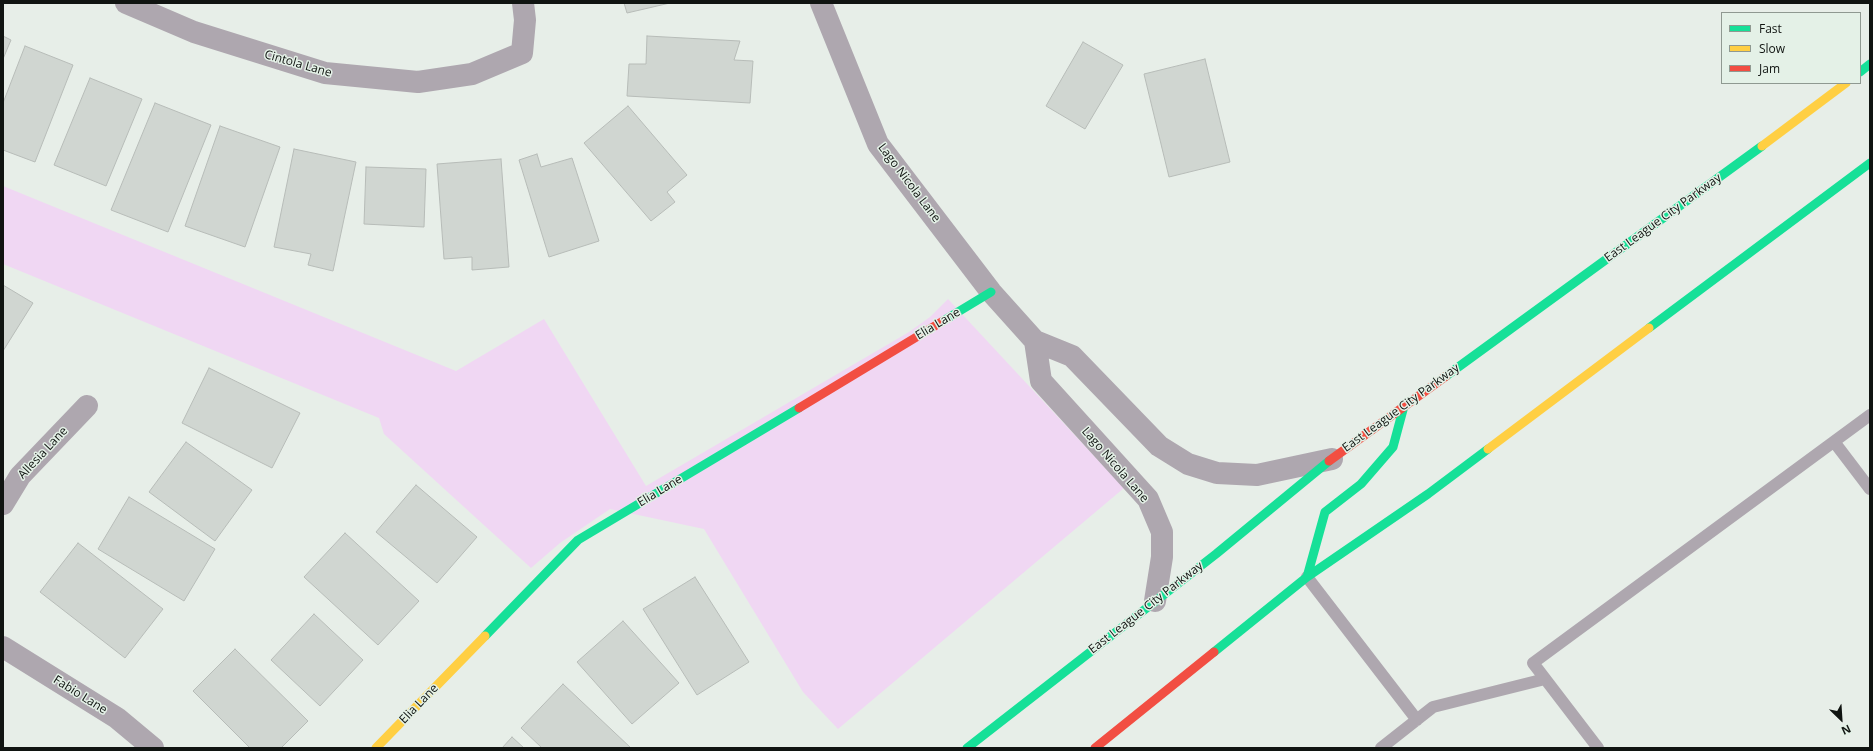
<!DOCTYPE html>
<style>
body{margin:0}
#map{position:relative;width:1873px;height:751px;overflow:hidden;background:#e7eee8;font-family:"Open Sans",sans-serif}
canvas{display:block}
.frame{position:absolute;inset:0;border:4px solid #101411;pointer-events:none}
.legend{position:absolute;left:1721px;top:12px;width:140px;height:72px;box-sizing:border-box;background:#e4f1e7;border:1px solid #8f9991;margin:0;padding:5px 7px;list-style:none;font-size:12px;color:#101411}
.legend li{display:flex;align-items:center;gap:8px;height:20px}
.legend b{width:20px;border:1px solid #8f9991}
.north{position:absolute;left:1821px;top:699px;width:40px;height:40px;-webkit-text-stroke:3px #e4f1e7;paint-order:stroke;rotate:155deg;font-size:11px;font-weight:700;line-height:16px;text-align:center;color:#101411}
.north::after{content:'';display:block;margin:auto;width:14px;height:18px;background:#101411;clip-path:polygon(50% 0,100% 100%,50% 72%,0 100%)}
</style>
<div id="map">
<canvas width="1873" height="751"></canvas>
<div class="frame"></div>
<ul class="legend">
<li><b style="height:5px;background:#16e098"></b>Fast</li>
<li><b style="height:5px;background:#ffcf43"></b>Slow</li>
<li><b style="height:5px;background:#f24e42"></b>Jam</li>
</ul>
<div class="north">N</div>
</div>
<script>
const c = document.querySelector('canvas').getContext('2d');
c.lineJoin = 'round';
function fill(path, color) { c.fillStyle = color; c.fill(path, 'evenodd'); }
const shape = rows => new Path2D(rows.map(r => 'M' + r).join(''));
function trace(path, color, width, dash) { c.strokeStyle = color; c.lineWidth = width; c.lineCap = dash ? 'butt' : 'round'; c.setLineDash(dash || []); c.stroke(path); }
function drawText(font, color, halo, rows, align = 'center') {
  c.font = font + ' "Open Sans",sans-serif'; c.lineWidth = 3; c.setLineDash([]); c.textBaseline = 'middle'; c.strokeStyle = halo; c.fillStyle = color; for (const [text, x, y, turn = 0] of rows) {
    c.save(); c.translate(x, y); c.rotate((+turn || 0) * Math.PI / 180); c.textAlign = isNaN(turn) ? turn : align; if (halo) c.strokeText(text, 0, 0); c.fillText(text, 0, 0); c.restore();
  }
}
fill(shape([
 [3,186,456,371,544,319,646,486,909,332,930,317,948,299,1124,488,838,729,803,692,704,529,610,509,560,543,531,568,384,434,379,418,3,264]
]), '#f0d7f3');
const building = shape([
 [624,3,670,3,627,13,624,3],
 [3,36,11,40,3,59,3,36],
 [647,36,740,41,734,60,753,61,750,103,627,96,629,64,646,64,647,36],
 [1083,42,1123,65,1085,129,1046,106,1083,42],
 [25,46,73,65,35,162,3,150,3,103,25,46],
 [1205,59,1230,162,1169,177,1144,74,1205,59],
 [90,78,142,99,106,186,54,165,90,78],
 [155,103,211,125,168,232,111,210,155,103],
 [628,106,687,175,667,192,675,202,651,221,584,143,628,106],
 [220,126,280,147,245,247,185,226,220,126],
 [294,149,356,162,333,271,308,265,311,254,274,247,294,149],
 [537,154,541,167,572,158,599,241,549,257,519,160,537,154],
 [501,159,509,267,472,270,472,257,444,259,437,164,501,159],
 [366,167,426,169,424,227,364,224,366,167],
 [3,285,33,303,3,351,3,285],
 [209,368,300,413,272,468,182,423,209,368],
 [186,442,252,490,215,541,149,492,186,442],
 [416,485,477,537,437,583,376,532,416,485],
 [129,497,215,549,184,601,98,549,129,497],
 [345,533,419,601,378,645,304,577,345,533],
 [78,543,163,609,125,658,40,592,78,543],
 [695,577,749,662,697,695,643,609,695,577],
 [314,614,363,660,320,706,271,660,314,614],
 [623,621,679,683,632,724,577,662,623,621],
 [235,649,308,721,281,748,250,748,193,691,235,649],
 [563,684,631,748,542,748,521,728,563,684],
 [512,737,524,748,502,748,512,737]
]);
fill(building, '#d0d6d1');
trace(building, '#b7bcb8', 1);
trace(shape([
 [1835,443,1870,489],
 [1307,577,1417,720],
 [1381,748,1433,707,1545,679],
 [1598,748,1533,663,1870,415]
]), '#aea7af', 12);
trace(shape([
 [126,3,194,32,325,73,418,82,472,74,522,53,525,20,523,3],
 [821,3,878,144,991,292,1035,341,1072,356,1159,446,1188,464,1217,473,1257,475,1332,459],
 [1035,341,1041,381,1148,499,1162,532,1162,557,1155,601],
 [3,504,20,476,87,406],
 [3,647,117,718,153,748]
]), '#aea7af', 22);
trace(shape([
 [1860,72,1870,64],
 [943,321,991,292],
 [1649,328,1870,163],
 [1446,376,1762,146],
 [1307,577,1325,512,1361,484,1393,447,1404,406],
 [485,636,578,540,799,408],
 [1214,652,1307,577,1428,494,1488,449],
 [967,748,1216,554,1329,461]
]), '#16e098', 9);
trace(shape([
 [1762,146,1846,83],
 [1488,449,1649,328],
 [376,748,485,636]
]), '#ffcf43', 9);
trace(shape([
 [799,408,943,321],
 [1329,461,1446,376],
 [1095,748,1214,652]
]), '#f24e42', 9);
drawText('12px', '#101411', '#e4f1e7', [
 ["Cintola Lane",298,64,16],
 ["Lago Nicola Lane",909,183,53],
 ["East League City Parkway",1663,218,-36],
 ["Elia Lane",938,324,-31],
 ["East League City Parkway",1401,408,-36],
 ["Allesia Lane",43,453,-47],
 ["Lago Nicola Lane",1115,465,49],
 ["Elia Lane",660,491,-31],
 ["East League City Parkway",1146,608,-38],
 ["Fabio Lane",80,695,32],
 ["Elia Lane",419,704,-46]
]);
</script>
